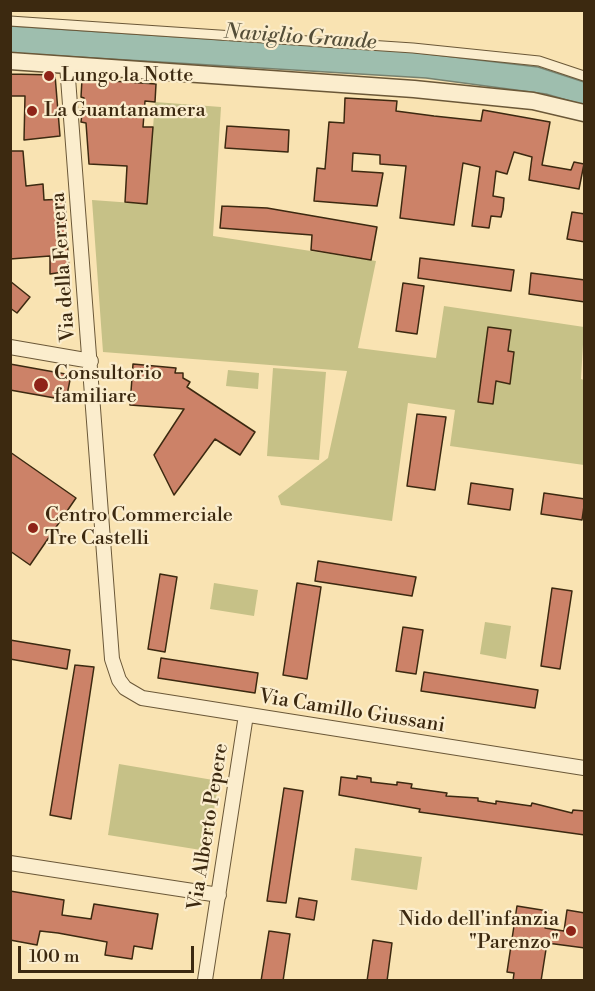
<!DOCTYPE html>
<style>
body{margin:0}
#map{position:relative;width:595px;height:991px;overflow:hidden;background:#f9e3b2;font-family:"Libre Bodoni",serif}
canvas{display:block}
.frame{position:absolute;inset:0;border:12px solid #3c2910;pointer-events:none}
.scale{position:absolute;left:18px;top:946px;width:176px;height:27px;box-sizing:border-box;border:3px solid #3c2910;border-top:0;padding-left:8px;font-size:18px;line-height:21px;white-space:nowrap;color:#3c2910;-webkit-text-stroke:4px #fbedcd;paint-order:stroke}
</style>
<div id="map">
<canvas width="595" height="991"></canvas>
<div class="frame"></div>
<div class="scale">100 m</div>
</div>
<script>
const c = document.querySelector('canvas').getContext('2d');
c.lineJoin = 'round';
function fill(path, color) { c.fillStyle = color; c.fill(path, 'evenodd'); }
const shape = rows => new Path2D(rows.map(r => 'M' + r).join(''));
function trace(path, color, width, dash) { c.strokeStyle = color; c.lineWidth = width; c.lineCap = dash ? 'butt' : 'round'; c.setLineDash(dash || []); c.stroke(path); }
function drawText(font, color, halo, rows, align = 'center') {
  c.font = font + ' "Libre Bodoni",serif'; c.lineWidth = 4.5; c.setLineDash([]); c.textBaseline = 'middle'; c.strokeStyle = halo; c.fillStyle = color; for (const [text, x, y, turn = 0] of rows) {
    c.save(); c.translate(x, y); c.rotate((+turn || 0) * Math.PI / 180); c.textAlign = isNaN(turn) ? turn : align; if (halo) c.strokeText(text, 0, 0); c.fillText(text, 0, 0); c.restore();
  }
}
fill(shape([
 [155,102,221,107,213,236,376,261,358,348,436,358,444,306,584,327,581,379,584,380,584,465,450,446,455,410,408,403,392,521,281,505,278,496,328,458,347,371,103,352,92,200,147,204],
 [273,368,326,372,319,460,267,456],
 [228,370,259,373,258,389,226,386],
 [214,583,258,590,254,616,210,609],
 [485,622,511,626,506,659,480,654],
 [119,764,219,781,207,851,108,835],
 [355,848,422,857,417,890,351,880]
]), '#c6c187');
const water = shape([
 [10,26,411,52,538,67,584,82,584,105,546,94,426,78,11,53,10,26]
]);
fill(water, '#9ebeae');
trace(water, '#77826f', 1.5);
const building = shape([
 [10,74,55,75,60,136,24,140,25,96,11,96,10,74],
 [82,79,156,84,155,102,145,101,143,127,153,127,147,204,125,202,127,166,89,164,86,123,81,122,84,98,81,97,82,79],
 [345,98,397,101,396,111,434,116,481,121,483,110,550,122,542,165,571,170,574,162,584,164,579,189,529,180,532,157,514,152,507,174,496,171,493,196,504,198,503,209,501,217,491,216,489,228,472,226,480,167,463,163,454,225,400,218,406,166,380,164,380,155,353,153,352,171,383,173,377,206,314,201,317,168,325,169,329,122,344,123,345,98],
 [227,126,289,130,288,152,225,148,227,126],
 [10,151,23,151,26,186,43,184,44,200,65,199,69,271,50,274,50,256,10,259,10,151],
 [222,206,267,208,377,227,371,260,311,250,312,235,220,228,222,206],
 [572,212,585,214,585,242,567,239,572,212],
 [420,258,514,270,511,291,418,278,420,258],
 [531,273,585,280,585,302,529,294,531,273],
 [10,281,30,297,17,313,10,308,10,281],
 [403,283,424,286,417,334,396,331,403,283],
 [488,327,511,330,508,351,514,352,510,384,496,381,493,404,478,402,488,327],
 [10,364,71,375,66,400,10,390,10,364],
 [133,364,176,368,175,373,183,373,183,378,190,382,187,387,255,432,240,455,215,439,174,495,154,455,184,409,130,405,133,364],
 [417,414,446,417,435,490,407,486,417,414],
 [10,452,76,498,30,565,10,551,10,452],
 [471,483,513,489,510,510,468,504,471,483],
 [544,493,585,499,582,520,541,514,544,493],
 [318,561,416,577,412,596,315,581,318,561],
 [160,574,177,577,165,652,148,649,160,574],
 [297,583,321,587,307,679,283,675,297,583],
 [552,588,572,591,560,669,541,666,552,588],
 [403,627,423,630,416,674,396,671,403,627],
 [10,640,70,650,67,669,10,659,10,640],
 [161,658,258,673,255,693,158,678,161,658],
 [75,665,94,667,71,819,50,815,75,665],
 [424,672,538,690,535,708,421,691,424,672],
 [357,776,371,778,371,782,397,785,397,782,412,784,411,788,447,793,446,796,478,798,478,801,496,804,496,801,531,806,532,803,572,813,573,810,585,811,585,835,419,812,420,809,339,795,341,777,357,779,357,776],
 [284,788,303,791,286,903,267,901,284,788],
 [10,891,64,900,62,915,91,919,94,904,158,914,152,949,134,946,132,959,105,955,107,942,58,933,40,931,37,945,10,940,10,891],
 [299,898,317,901,314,920,296,917,299,898],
 [517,906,548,911,545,928,564,931,567,910,585,913,585,948,547,943,541,981,513,981,514,973,507,972,517,906],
 [269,931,290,934,283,981,261,981,269,931],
 [373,940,392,943,387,981,367,981,373,940]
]);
fill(building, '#cc8268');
trace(building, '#3c2910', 1.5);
const pedestrian = shape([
 [10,21,413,48,539,61,584,76]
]);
const minor = shape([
 [67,65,112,659,119,680,125,688,142,698,584,768],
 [10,347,91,361],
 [10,863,219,895],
 [205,980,246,715]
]);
const tertiary = shape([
 [10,61,414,89,533,101,584,113]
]);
trace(pedestrian, '#6b5838', 11);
trace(minor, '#6b5838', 16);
trace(tertiary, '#6b5838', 19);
trace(pedestrian, '#fbedcd', 9);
trace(minor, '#fbedcd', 14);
trace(tertiary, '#fbedcd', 16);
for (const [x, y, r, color] of [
 [49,76,6,"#8f2418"],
 [32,111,6,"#8f2418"],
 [41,385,8,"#8f2418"],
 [33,528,6,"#8f2418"],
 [571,931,6,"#8f2418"]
]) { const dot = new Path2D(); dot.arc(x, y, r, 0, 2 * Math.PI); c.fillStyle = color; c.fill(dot); trace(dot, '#fbedcd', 2); }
drawText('20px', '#3c2910', '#fbedcd', [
 ["Lungo la Notte",61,76],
 ["La Guantanamera",44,111],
 ["Consultorio",54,374],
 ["familiare",54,397],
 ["Centro Commerciale",45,516],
 ["Tre Castelli",45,539],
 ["Nido dell'infanzia",559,920,"right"],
 ["\"Parenzo\"",559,943,"right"]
], 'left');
drawText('20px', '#3c2910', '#fbedcd', [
 ["Via della Ferrera",64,267,-94],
 ["Via Camillo Giussani",352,712,9],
 ["Via Alberto Pepere",209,827,-81]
]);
drawText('italic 21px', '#544e38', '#fbedcd', [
 ["Naviglio Grande",300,38,4]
]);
</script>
